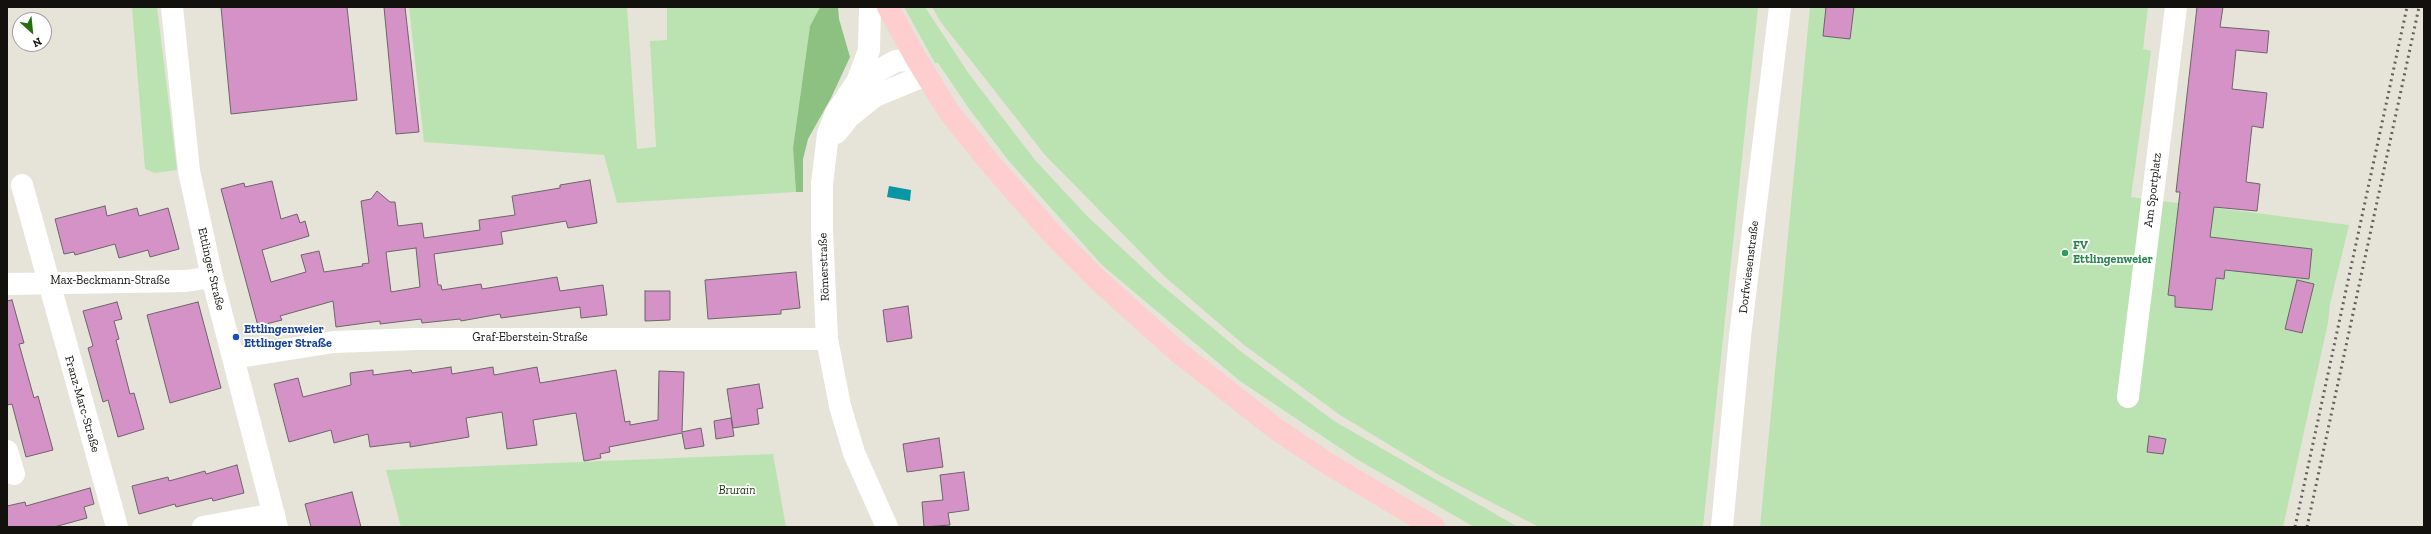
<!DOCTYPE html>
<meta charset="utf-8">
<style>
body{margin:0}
#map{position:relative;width:2431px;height:534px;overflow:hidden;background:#e6e3d8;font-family:"Zilla Slab",serif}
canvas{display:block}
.frame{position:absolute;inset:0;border:8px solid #12110d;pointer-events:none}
.north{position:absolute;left:12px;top:12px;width:40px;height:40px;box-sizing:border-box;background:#fff;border:1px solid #a0a09e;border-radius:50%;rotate:153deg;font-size:11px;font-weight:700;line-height:16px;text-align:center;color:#12110d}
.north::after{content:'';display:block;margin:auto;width:14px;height:18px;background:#266f10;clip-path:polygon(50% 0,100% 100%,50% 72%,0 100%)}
</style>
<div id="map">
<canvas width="2431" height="534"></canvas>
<div class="frame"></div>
<div class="north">N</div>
</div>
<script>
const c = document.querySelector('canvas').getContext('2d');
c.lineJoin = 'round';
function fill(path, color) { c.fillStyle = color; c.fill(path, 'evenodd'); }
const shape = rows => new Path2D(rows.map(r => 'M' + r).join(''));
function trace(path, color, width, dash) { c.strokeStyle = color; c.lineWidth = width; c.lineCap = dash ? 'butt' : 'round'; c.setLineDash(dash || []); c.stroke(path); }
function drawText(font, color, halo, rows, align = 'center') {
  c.font = font + ' "Zilla Slab",serif'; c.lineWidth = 3.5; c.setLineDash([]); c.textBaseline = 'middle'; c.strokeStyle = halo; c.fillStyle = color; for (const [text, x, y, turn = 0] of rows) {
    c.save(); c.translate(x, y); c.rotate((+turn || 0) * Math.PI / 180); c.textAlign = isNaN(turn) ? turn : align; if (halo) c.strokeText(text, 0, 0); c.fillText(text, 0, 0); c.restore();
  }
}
fill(shape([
 [132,7,157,7,177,170,155,173,145,169],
 [409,7,627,7,637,149,656,147,650,41,667,40,667,7,820,7,810,26,793,148,796,192,617,203,604,155,424,142],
 [904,7,925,7,969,74,1035,160,1087,216,1158,282,1239,350,1334,421,1518,527,1474,527,1355,458,1240,381,1140,297,1102,265,1008,160,970,110,938,63,935,63],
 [932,7,1758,7,1703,527,1539,527,1439,475,1340,415,1244,345,1164,276,1045,155,940,21],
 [1810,7,2148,7,2143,49,2151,51,2131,197,2349,225,2330,304,2328,323,2283,527,1760,527],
 [773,454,786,527,401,527,386,470]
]), '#bbe3b1');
fill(shape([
 [820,7,838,7,839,19,850,57,831,98,808,139,803,159,803,192,796,192,793,148,810,26]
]), '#8dc181');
fill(shape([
 [889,186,911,190,910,201,887,197]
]), '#0997a5');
const building = shape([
 [221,7,347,7,357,100,231,114,221,7],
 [384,7,405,7,419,132,396,134,384,7],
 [1826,7,1854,7,1850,39,1823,36,1826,7],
 [2197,7,2223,7,2220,27,2269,31,2267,53,2236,50,2232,89,2267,93,2263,128,2252,126,2246,182,2260,184,2257,211,2214,207,2210,237,2312,249,2309,279,2225,270,2224,279,2216,278,2212,310,2175,307,2175,296,2168,295,2180,192,2176,192,2197,7],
 [590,180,597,223,568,228,566,221,501,232,503,244,434,254,438,285,441,285,442,290,481,284,482,289,557,277,560,291,603,285,607,315,581,318,580,307,501,318,500,314,461,321,460,319,422,323,421,319,380,324,380,321,336,327,333,301,280,316,282,320,258,326,221,189,244,183,245,187,272,181,281,219,297,214,300,223,305,221,309,236,262,250,271,282,306,272,301,255,319,251,324,272,363,266,362,264,369,263,361,201,371,199,377,191,390,202,395,202,398,226,422,223,424,238,480,230,479,220,515,215,512,196,560,188,560,185,590,180],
 [416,248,420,287,391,292,386,252,416,248],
 [105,206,107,216,137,208,139,216,168,208,179,249,150,257,148,250,119,258,115,244,75,255,74,252,64,254,55,219,105,206],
 [796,272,800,308,781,310,781,314,708,319,705,280,796,272],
 [2297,280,2314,284,2302,333,2285,329,2297,280],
 [645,291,670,291,670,320,645,321,645,291],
 [12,300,24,343,19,344,34,398,38,396,53,450,26,457,12,404,7,405,7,301,12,300],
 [117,302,122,319,114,321,119,339,116,340,130,394,134,393,144,429,118,437,108,400,103,402,88,348,93,346,83,311,117,302],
 [198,302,221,388,170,403,147,315,198,302],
 [908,306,912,338,887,342,883,310,908,306],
 [451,367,452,374,493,367,494,375,537,367,540,383,616,370,625,422,630,421,630,425,658,420,659,371,684,372,682,432,701,428,704,446,685,449,682,433,609,447,610,452,600,454,601,458,584,461,576,413,533,420,537,445,507,449,502,412,466,418,469,437,410,447,410,442,370,447,368,434,334,443,331,430,289,442,274,384,298,378,303,397,351,385,350,373,373,370,373,375,411,370,412,373,451,367],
 [759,384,763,408,757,409,759,424,733,428,727,389,759,384],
 [731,418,734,436,716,439,714,421,731,418],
 [2149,436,2166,439,2163,454,2147,452,2149,436],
 [939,438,943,467,907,472,903,444,939,438],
 [237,465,244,493,213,501,212,498,176,507,175,504,139,514,132,486,168,477,169,481,205,471,206,474,237,465],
 [964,472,969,510,948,513,950,525,924,527,922,502,943,500,940,475,964,472],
 [90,488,94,504,84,507,87,518,54,527,7,527,7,506,25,502,26,506,90,488],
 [352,492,361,527,311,527,305,504,352,492]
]);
fill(building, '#d492c7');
trace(building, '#6d646a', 1);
trace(shape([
 [172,7,189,171,212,277,277,527],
 [870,7,869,50,857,82,836,113,828,134,822,184,822,231,827,339,840,406,854,453,887,527],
 [857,82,896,61,907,60,918,63],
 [836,133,849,117,875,96,926,75],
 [22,185,117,527],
 [7,284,186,281,212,277],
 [233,358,334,342,417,339,827,339],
 [2128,397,2176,7],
 [7,451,14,474],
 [203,527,274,514],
 [1722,527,1740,336,1780,7]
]), '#fff', 22);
trace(shape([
 [888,7,917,60,949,112,990,163,1053,235,1099,281,1178,352,1276,429,1330,465,1434,527]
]), '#fececf', 22);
trace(shape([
 [2295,527,2407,7],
 [2307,527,2419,7]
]), '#64625b', 3, [2, 4]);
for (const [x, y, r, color] of [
 [2065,253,4,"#2e9e5b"],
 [236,337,4,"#1a4fb4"]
]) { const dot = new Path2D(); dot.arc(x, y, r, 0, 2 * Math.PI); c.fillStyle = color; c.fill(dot); trace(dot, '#fff', 1.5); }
drawText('12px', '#12110d', '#fff', [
 ["Am Sportplatz",2153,190,-83],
 ["Römerstraße",824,267,-92],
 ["Dorfwiesenstraße",1749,267,-83],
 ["Ettlinger Straße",211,269,77],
 ["Max-Beckmann-Straße",110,281],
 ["Graf-Eberstein-Straße",530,338],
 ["Franz-Marc-Straße",82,404,74]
]);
drawText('bold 12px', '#27864d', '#fff', [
 ["FV",2073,246],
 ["Ettlingenweier",2073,260]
], 'left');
drawText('bold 12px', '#164399', '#fff', [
 ["Ettlingenweier",244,330],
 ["Ettlinger Straße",244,344]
], 'left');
drawText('italic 12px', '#103306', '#fff', [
 ["Brurain",737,491]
]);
</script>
